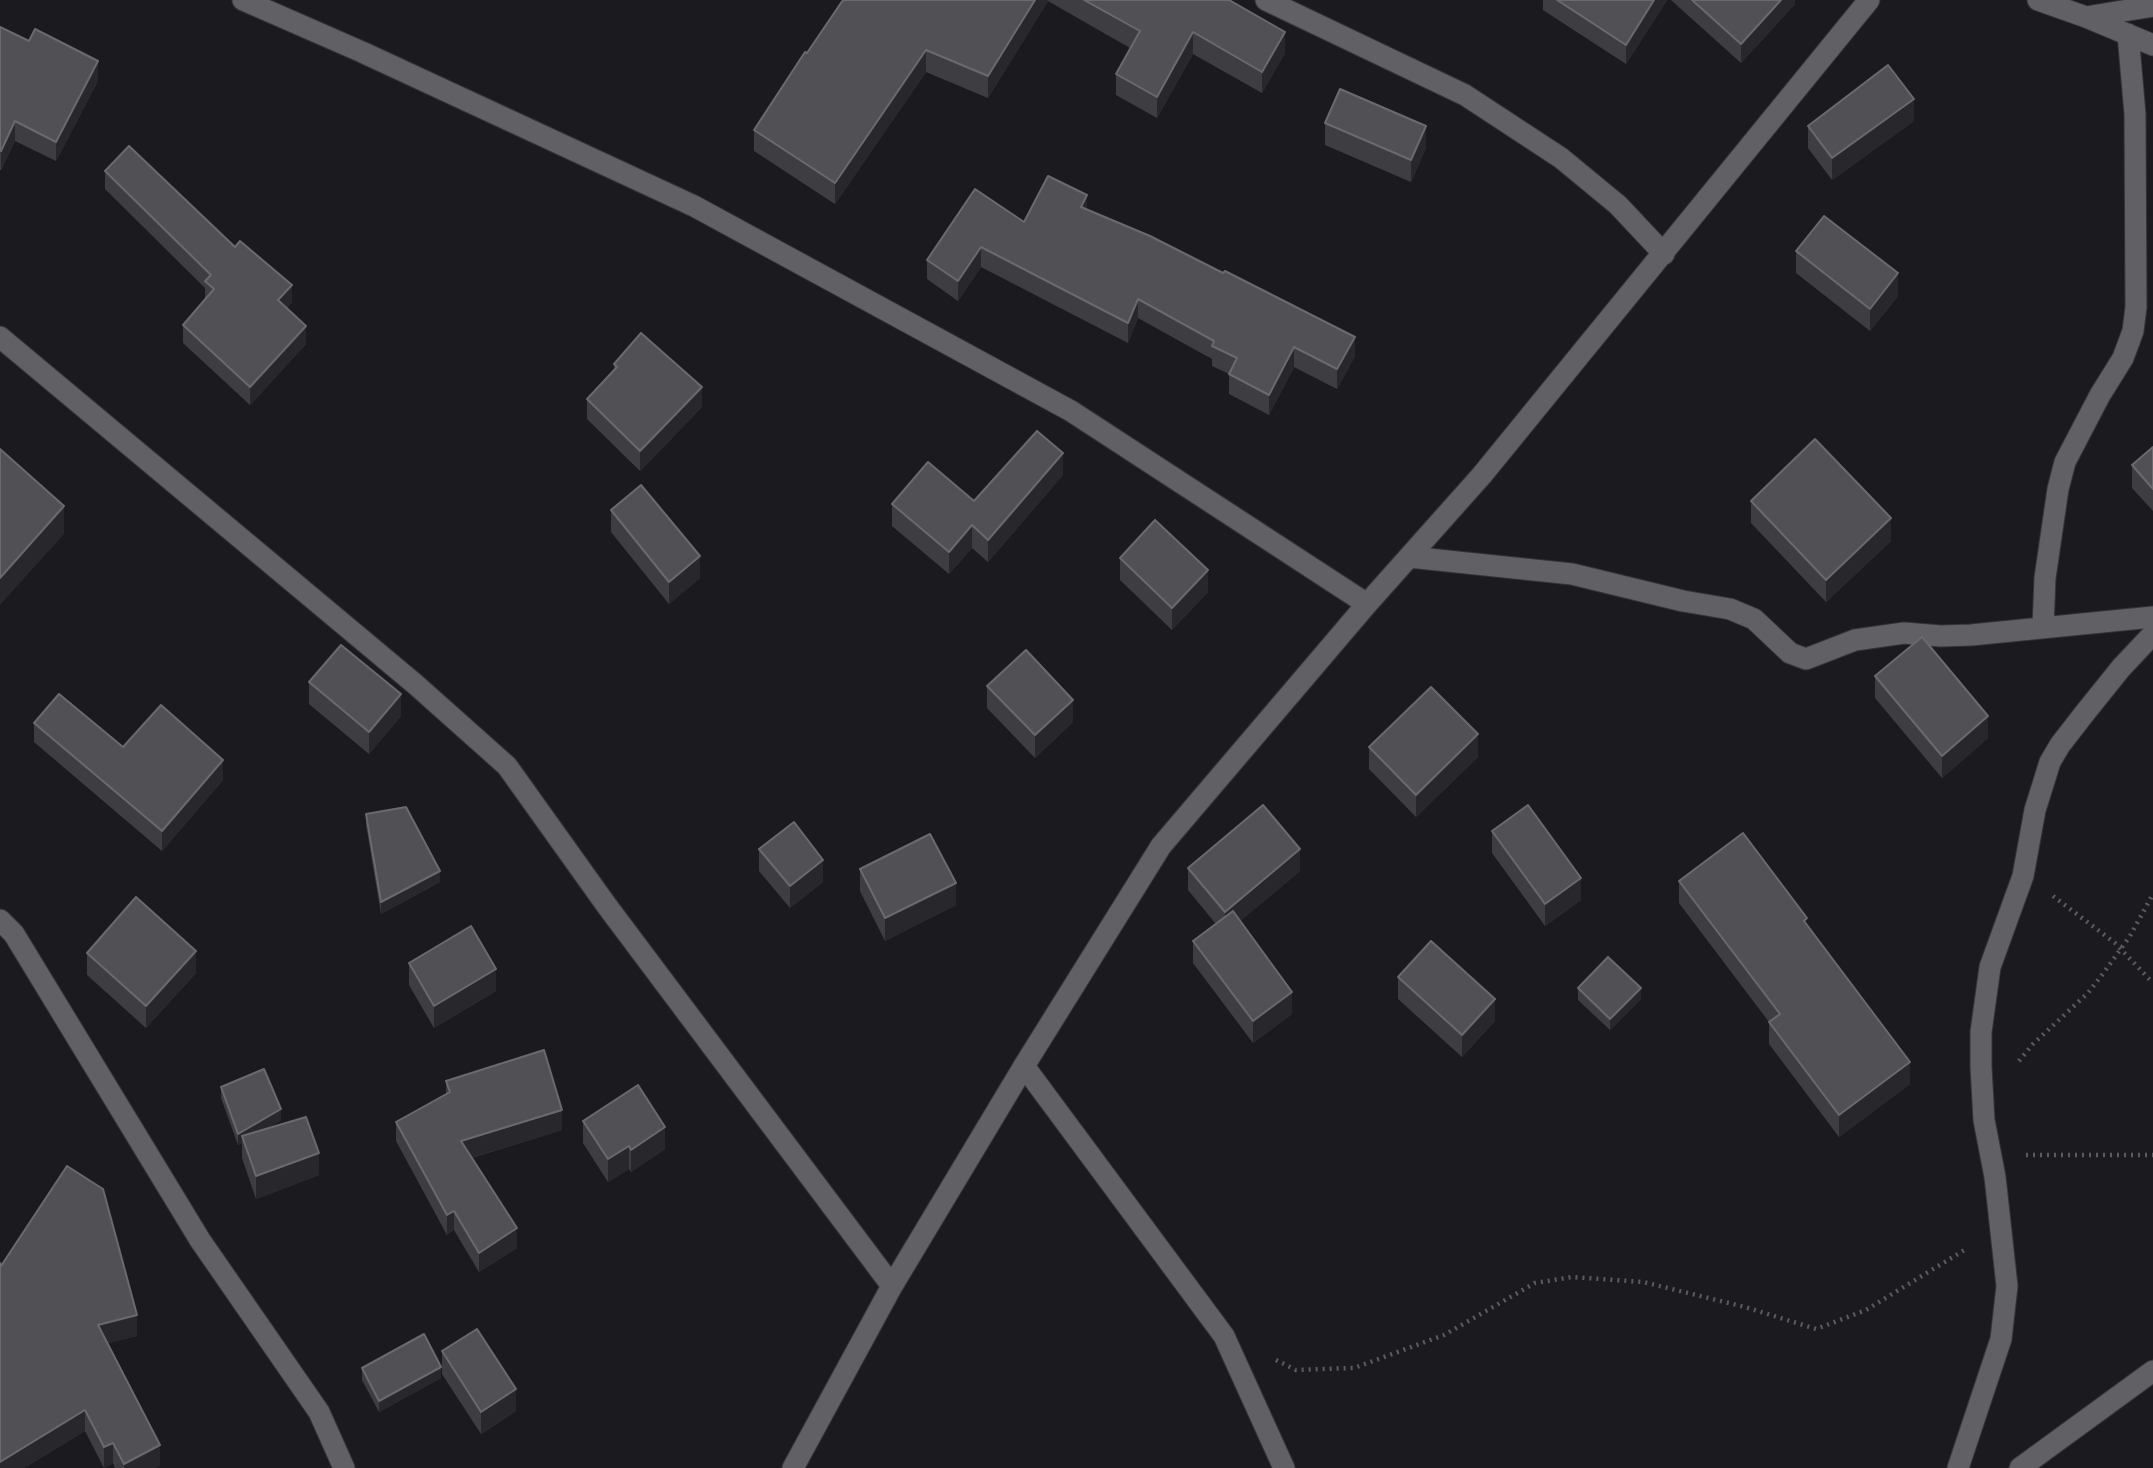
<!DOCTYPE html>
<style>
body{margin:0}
canvas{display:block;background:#1b1b1f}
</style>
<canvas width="2153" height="1468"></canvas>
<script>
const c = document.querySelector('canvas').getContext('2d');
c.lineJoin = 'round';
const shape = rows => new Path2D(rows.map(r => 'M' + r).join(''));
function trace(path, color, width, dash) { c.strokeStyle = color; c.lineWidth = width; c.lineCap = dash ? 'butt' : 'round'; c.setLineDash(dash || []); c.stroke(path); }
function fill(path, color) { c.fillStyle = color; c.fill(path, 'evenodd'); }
const street = shape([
 [243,0,362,52,694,206,1071,411,1367,604],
 [1266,0,1465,95,1561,158,1618,205,1664,254],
 [2038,0,2086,17,2153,45],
 [2086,17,2153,6],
 [0,337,415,684,507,766,607,906,892,1286],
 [1409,557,1572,574,1683,601,1730,609,1754,619,1790,653,1806,659,1855,640,1904,633,1941,636,1971,635,2153,617],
 [2043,627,2045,578,2058,489,2065,462,2100,395,2123,358,2133,331,2136,307,2135,114,2128,34],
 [0,920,14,934,200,1240,319,1412,344,1468],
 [1024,1066,1224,1336,1284,1468],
 [793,1468,892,1286,1024,1066,1161,846,1367,604,1482,475,1869,0],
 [1958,1468,2001,1339,2007,1286,1995,1177,1984,1120,1981,1067,1981,1032,1990,967,2023,876,2035,810,2050,762,2060,745,2084,714,2121,668,2153,634],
 [2020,1468,2153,1371]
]);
trace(street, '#353538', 23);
trace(shape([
 [2053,896,2115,943,2153,983],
 [2019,1061,2033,1044,2088,993,2105,971,2130,936,2153,894],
 [2026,1155,2153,1155],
 [1276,1360,1296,1370,1354,1368,1444,1335,1535,1283,1572,1277,1643,1282,1745,1307,1816,1329,1866,1310,1966,1249]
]), '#5c5c60', 4.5, [2, 5]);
trace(street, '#616064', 21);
fill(shape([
 [843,0,1229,0,1285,53,1262,93,1193,54,1157,118,1116,95,1116,74,1130,48,1048,1,988,98,926,72,835,204,754,151,754,130],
 [1543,0,1667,0,1626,64,1543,10],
 [1671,0,1795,0,1795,4,1741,63],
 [0,27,98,81,56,161,15,141,1,170,0,170],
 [1914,121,1832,180,1808,148,1808,126],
 [1325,123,1426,148,1411,182,1325,145],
 [105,171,292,302,287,308,306,344,250,405,183,343,183,325,205,299,205,288,105,189],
 [1087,209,1355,356,1337,389,1294,367,1269,415,1229,394,1229,374,1212,366,1212,359,1138,318,1128,343,981,267,958,301,927,279,927,260,1024,222],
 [1796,251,1898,296,1870,331,1796,273],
 [614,364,702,407,640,471,587,419,587,399,614,370],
 [2153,447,2153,511,2132,488,2132,465],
 [1063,475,988,562,972,548,949,574,892,526,892,504,974,501],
 [1751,501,1891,541,1826,602,1751,523],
 [611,510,700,578,669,604,611,532],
 [1120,558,1208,592,1172,630,1120,580],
 [1875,676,1988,738,1942,778,1875,698],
 [309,682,401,716,369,754,309,704],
 [987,686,1073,722,1035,758,987,708],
 [34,723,123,747,223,780,162,851,34,742],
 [1369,747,1478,757,1416,817,1369,769],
 [366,814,440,882,381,914,366,825],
 [1492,831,1581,900,1545,926,1492,853],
 [759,849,823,882,790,908,759,871],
 [1188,868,1300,871,1240,921,1292,1014,1253,1043,1193,963,1193,941,1216,924,1188,890],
 [860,869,956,905,885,941,860,891],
 [1679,881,1807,925,1910,1084,1839,1137,1769,1044,1769,1022,1679,903],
 [87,953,196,973,146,1028,87,975],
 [409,963,496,991,434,1028,409,985],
 [1398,977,1495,1021,1462,1057,1398,999],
 [1578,988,1641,999,1610,1030,1578,1000],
 [446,1081,562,1130,472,1158,517,1248,479,1272,454,1230,447,1235,396,1141,396,1122,446,1094],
 [221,1087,281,1120,264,1130,319,1175,256,1199,242,1158,242,1143,238,1145,221,1098],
 [583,1121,665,1149,631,1172,629,1169,608,1182,583,1143],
 [1,1266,137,1336,107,1343,160,1465,155,1468,115,1468,113,1463,104,1468,85,1431,24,1468,0,1468],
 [442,1351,516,1411,481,1434,442,1374],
 [362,1368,441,1378,379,1412,362,1380]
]), '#3e3e42');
fill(shape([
 [1035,0,1048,0,1048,1,988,98,988,76],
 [1654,0,1667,0,1626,64,1626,45],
 [1781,0,1795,0,1795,4,1741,63,1741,44],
 [1193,32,1193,54,1157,118,1157,97],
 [1285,32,1285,53,1262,93,1262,72],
 [926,50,926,72,835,204,835,183],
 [98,61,98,81,56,161,56,142],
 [1914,99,1914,121,1832,180,1832,158],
 [15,121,15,141,1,170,1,151],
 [1426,126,1426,148,1411,182,1411,160],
 [1087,195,1087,214,1081,207],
 [981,247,981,267,958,301,958,281],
 [1898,273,1898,296,1870,331,1870,309],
 [292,285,292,302,278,318,278,300],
 [1138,299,1138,318,1128,343,1128,323],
 [306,326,306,344,250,405,250,387],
 [1355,337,1355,356,1337,389,1337,369],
 [1294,347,1294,367,1269,415,1269,395],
 [702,387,702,407,640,471,640,451],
 [1063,453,1063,475,988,562,988,540],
 [64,506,64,534,0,605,0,578],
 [1891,518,1891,541,1826,602,1826,580],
 [972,525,972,548,949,574,949,552],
 [700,556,700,578,669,604,669,582],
 [1208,570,1208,592,1172,630,1172,608],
 [401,694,401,716,369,754,369,732],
 [1073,700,1073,722,1035,758,1035,735],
 [1988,716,1988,738,1942,778,1942,756],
 [1478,734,1478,757,1416,817,1416,795],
 [223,760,223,780,162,851,162,831],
 [1300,849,1300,871,1225,934,1225,912],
 [823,860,823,882,790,908,790,886],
 [440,871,440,882,381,914,381,902],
 [1581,878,1581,900,1545,926,1545,904],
 [956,883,956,905,885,941,885,918],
 [196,951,196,973,146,1028,146,1006],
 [496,969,496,991,434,1028,434,1006],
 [1641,988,1641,999,1610,1030,1610,1019],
 [1292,992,1292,1014,1253,1043,1253,1021],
 [1495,999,1495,1021,1462,1057,1462,1035],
 [1910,1062,1910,1084,1839,1137,1839,1115],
 [281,1109,281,1120,244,1142,242,1136,242,1143,238,1145,238,1134],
 [562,1110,562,1130,461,1161,461,1141],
 [665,1127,665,1149,631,1172,631,1150],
 [629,1146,629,1169,608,1182,608,1159],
 [319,1153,319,1175,256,1199,256,1176],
 [454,1211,454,1230,447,1235,447,1215],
 [517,1228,517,1248,479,1272,479,1253],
 [137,1315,137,1336,98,1346,98,1325],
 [441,1367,441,1378,379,1412,379,1401],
 [516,1389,516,1411,481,1434,481,1412],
 [85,1410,85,1431,24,1468,0,1468,0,1462],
 [113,1443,113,1463,104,1468,104,1447],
 [160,1445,160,1465,155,1468,124,1468,124,1464]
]), '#28282c');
const building = shape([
 [843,0,1035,0,988,76,926,50,835,183,754,130,805,52,807,53,843,0],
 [1084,0,1229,0,1285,32,1262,72,1193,32,1157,97,1116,74,1140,31,1084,0],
 [1557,0,1654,0,1626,45,1557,0],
 [1692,0,1781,0,1741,44,1692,0],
 [0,27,29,41,35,29,98,61,56,142,15,121,1,151,0,150,0,27],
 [1888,65,1914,99,1832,158,1808,126,1888,65],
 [1340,89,1426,126,1411,160,1325,123,1340,89],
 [129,146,235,247,240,241,292,285,278,300,306,326,250,387,183,325,214,289,205,281,211,275,105,171,129,146],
 [1048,176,1087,195,1081,207,1150,236,1223,273,1225,271,1355,337,1337,369,1294,347,1269,395,1229,374,1237,358,1212,346,1214,341,1138,299,1128,323,981,247,958,281,927,260,975,189,1024,222,1048,176],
 [1824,216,1898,273,1870,309,1796,251,1824,216],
 [641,333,702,387,640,451,587,399,617,367,614,364,641,333],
 [1037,431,1063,453,988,540,972,525,949,552,892,504,928,462,974,501,1037,431],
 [1815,439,1891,518,1826,580,1751,501,1815,439],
 [2153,447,2153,489,2132,465,2153,447],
 [0,449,64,506,0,578,0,449],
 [641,485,700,556,669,582,611,510,641,485],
 [1155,520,1208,570,1172,608,1120,558,1155,520],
 [1922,637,1988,716,1942,756,1875,676,1922,637],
 [341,645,401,694,369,732,309,682,341,645],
 [1026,650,1073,700,1035,735,987,686,1026,650],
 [1431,687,1478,734,1416,795,1369,747,1431,687],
 [59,694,123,747,161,705,223,760,162,831,34,723,59,694],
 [1263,805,1300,849,1225,912,1188,868,1263,805],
 [1528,805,1581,878,1545,904,1492,831,1528,805],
 [406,807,440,871,381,902,366,814,406,807],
 [794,822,823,860,790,886,759,849,794,822],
 [1743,833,1807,918,1804,921,1910,1062,1839,1115,1769,1022,1780,1014,1679,881,1743,833],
 [930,834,956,883,885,918,860,869,930,834],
 [136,897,196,951,146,1006,87,953,136,897],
 [1233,911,1292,992,1253,1021,1193,941,1233,911],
 [471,926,496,969,434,1006,409,963,471,926],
 [1431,941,1495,999,1462,1035,1398,977,1431,941],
 [1608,957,1641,988,1610,1019,1578,988,1608,957],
 [544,1050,562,1110,461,1141,517,1228,479,1253,454,1211,447,1215,396,1122,450,1092,446,1081,544,1050],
 [264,1069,281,1109,238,1134,221,1087,264,1069],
 [638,1085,665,1127,631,1150,629,1146,608,1159,583,1121,638,1085],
 [306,1117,319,1153,256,1176,242,1136,306,1117],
 [67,1166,103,1189,137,1315,98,1325,160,1445,124,1464,113,1443,104,1447,85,1410,0,1462,0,1263,1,1266,67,1166],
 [477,1329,516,1389,481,1412,442,1351,477,1329],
 [424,1334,441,1367,379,1401,362,1368,424,1334]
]);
fill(building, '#515155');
trace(building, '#6a6a6e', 2);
</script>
